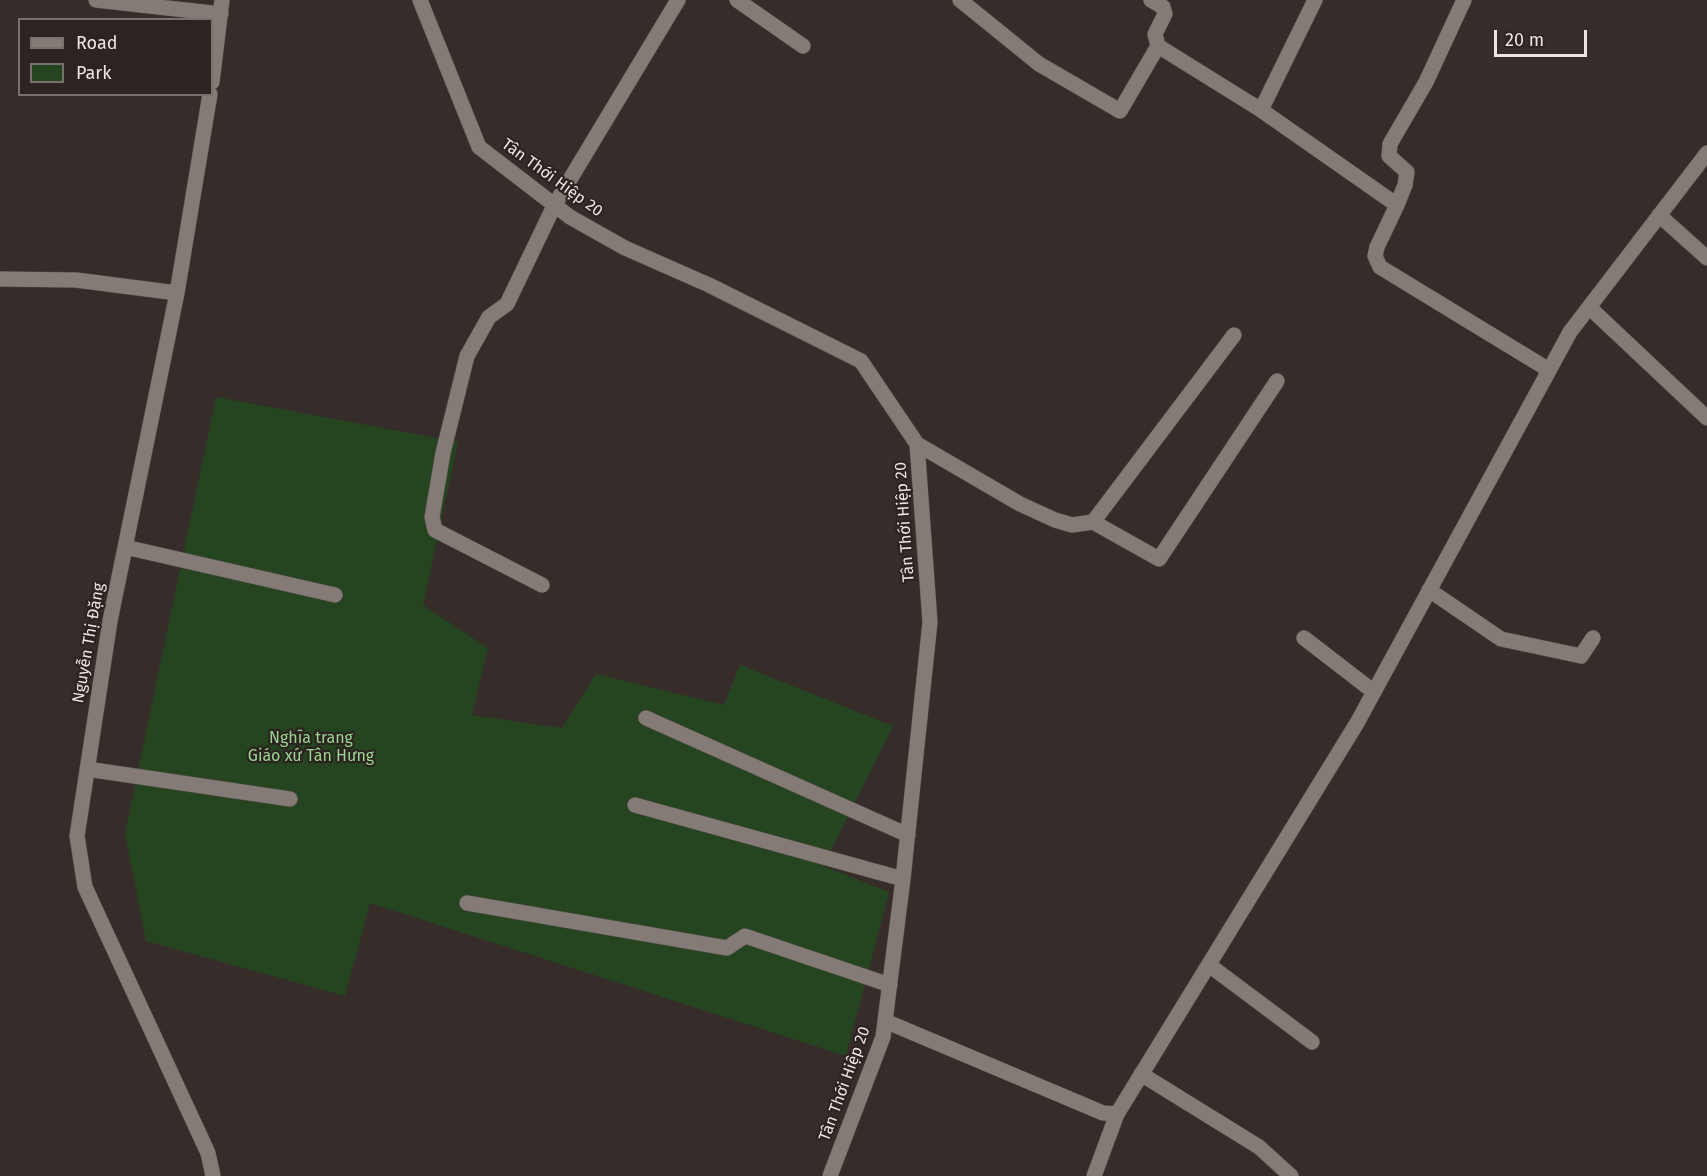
<!DOCTYPE html>
<meta charset="utf-8">
<style>
body{margin:0}
#map{position:relative;width:1707px;height:1176px;overflow:hidden;background:#362d2a;font-family:"Fira Sans",sans-serif}
canvas{display:block}
.legend{position:absolute;left:18px;top:18px;width:195px;height:78px;box-sizing:border-box;background:#2c2420;border:2px solid #78716e;margin:0;padding:8px 10px;list-style:none;font-size:18px;color:#ebe5e3}
.legend li{display:flex;align-items:center;gap:12px;height:30px}
.legend b{width:30px;border:2px solid #78716e}
.scale{position:absolute;left:1494px;top:30px;width:93px;height:27px;box-sizing:border-box;border:3px solid #ebe5e3;border-top:0;padding-left:8px;font-size:18px;line-height:21px;white-space:nowrap;color:#ebe5e3;-webkit-text-stroke:4px #2c2420;paint-order:stroke}
</style>
<div id="map">
<canvas width="1707" height="1176"></canvas>
<ul class="legend">
<li><b style="height:8px;background:#847a76"></b>Road</li>
<li><b style="height:16px;background:#24451f"></b>Park</li>
</ul>
<div class="scale">20 m</div>
</div>
<script>
const c = document.querySelector('canvas').getContext('2d');
c.lineJoin = 'round';
function fill(path, color) { c.fillStyle = color; c.fill(path, 'evenodd'); }
const shape = rows => new Path2D(rows.map(r => 'M' + r).join(''));
function trace(path, color, width, dash) { c.strokeStyle = color; c.lineWidth = width; c.lineCap = dash ? 'butt' : 'round'; c.setLineDash(dash || []); c.stroke(path); }
function drawText(font, color, halo, rows, align = 'center') {
  c.font = font + ' "Fira Sans",sans-serif'; c.lineWidth = 4.5; c.setLineDash([]); c.textBaseline = 'middle'; c.strokeStyle = halo; c.fillStyle = color; for (const [text, x, y, turn = 0] of rows) {
    c.save(); c.translate(x, y); c.rotate((+turn || 0) * Math.PI / 180); c.textAlign = isNaN(turn) ? turn : align; if (halo) c.strokeText(text, 0, 0); c.fillText(text, 0, 0); c.restore();
  }
}
fill(shape([
 [216,397,458,442,423,605,488,648,472,715,562,728,596,674,724,705,740,665,893,726,823,866,889,892,846,1056,370,903,345,996,146,941,125,833]
]), '#24451f');
const minor = shape([
 [96,0,221,14],
 [420,0,479,147,570,217,625,248,709,285,861,361,917,444,930,622,903,879,883,1037,830,1176],
 [737,0,803,46],
 [960,0,1039,64,1120,111,1158,46],
 [1151,0,1163,7,1165,14,1155,34,1158,46,1261,110,1397,205,1377,247,1375,256,1380,267,1549,370],
 [212,82,222,0],
 [210,94,177,293,110,621,77,836,85,887,208,1153,213,1176],
 [1261,110,1315,0],
 [1397,205,1405,185,1407,172,1389,156,1390,144,1426,82,1464,0],
 [1659,215,1707,258],
 [0,279,76,280,177,293],
 [1589,307,1707,418],
 [917,444,1020,504,1055,520,1072,525,1093,522,1159,559,1277,381],
 [1093,522,1234,335],
 [125,547,335,595],
 [542,585,435,530,432,517,443,453,467,356,489,317,507,304,554,206,678,0],
 [1429,590,1501,639,1581,656,1593,638],
 [1304,638,1374,692],
 [646,718,908,835],
 [87,769,290,799],
 [635,805,903,879],
 [467,903,727,948,745,936,890,985],
 [1209,965,1312,1042],
 [885,1021,1103,1113,1117,1114,1357,723,1570,332,1707,153],
 [1141,1074,1259,1147,1291,1176],
 [1094,1176,1117,1114]
]);
trace(minor, '#534c48', 16);
trace(minor, '#847a76', 15);
drawText('16px', '#ebe5e3', '#2c2420', [
 ["Tân Thới Hiệp 20",552,178,36],
 ["Tân Thới Hiệp 20",905,522,-94],
 ["Nguyễn Thị Đặng",89,643,-80],
 ["Tân Thới Hiệp 20",845,1084,-70]
]);
drawText('16px', '#9ad591', '#2c2420', [
 ["Nghĩa trang",311,739],
 ["Giáo xứ Tân Hưng",311,757]
]);
</script>
